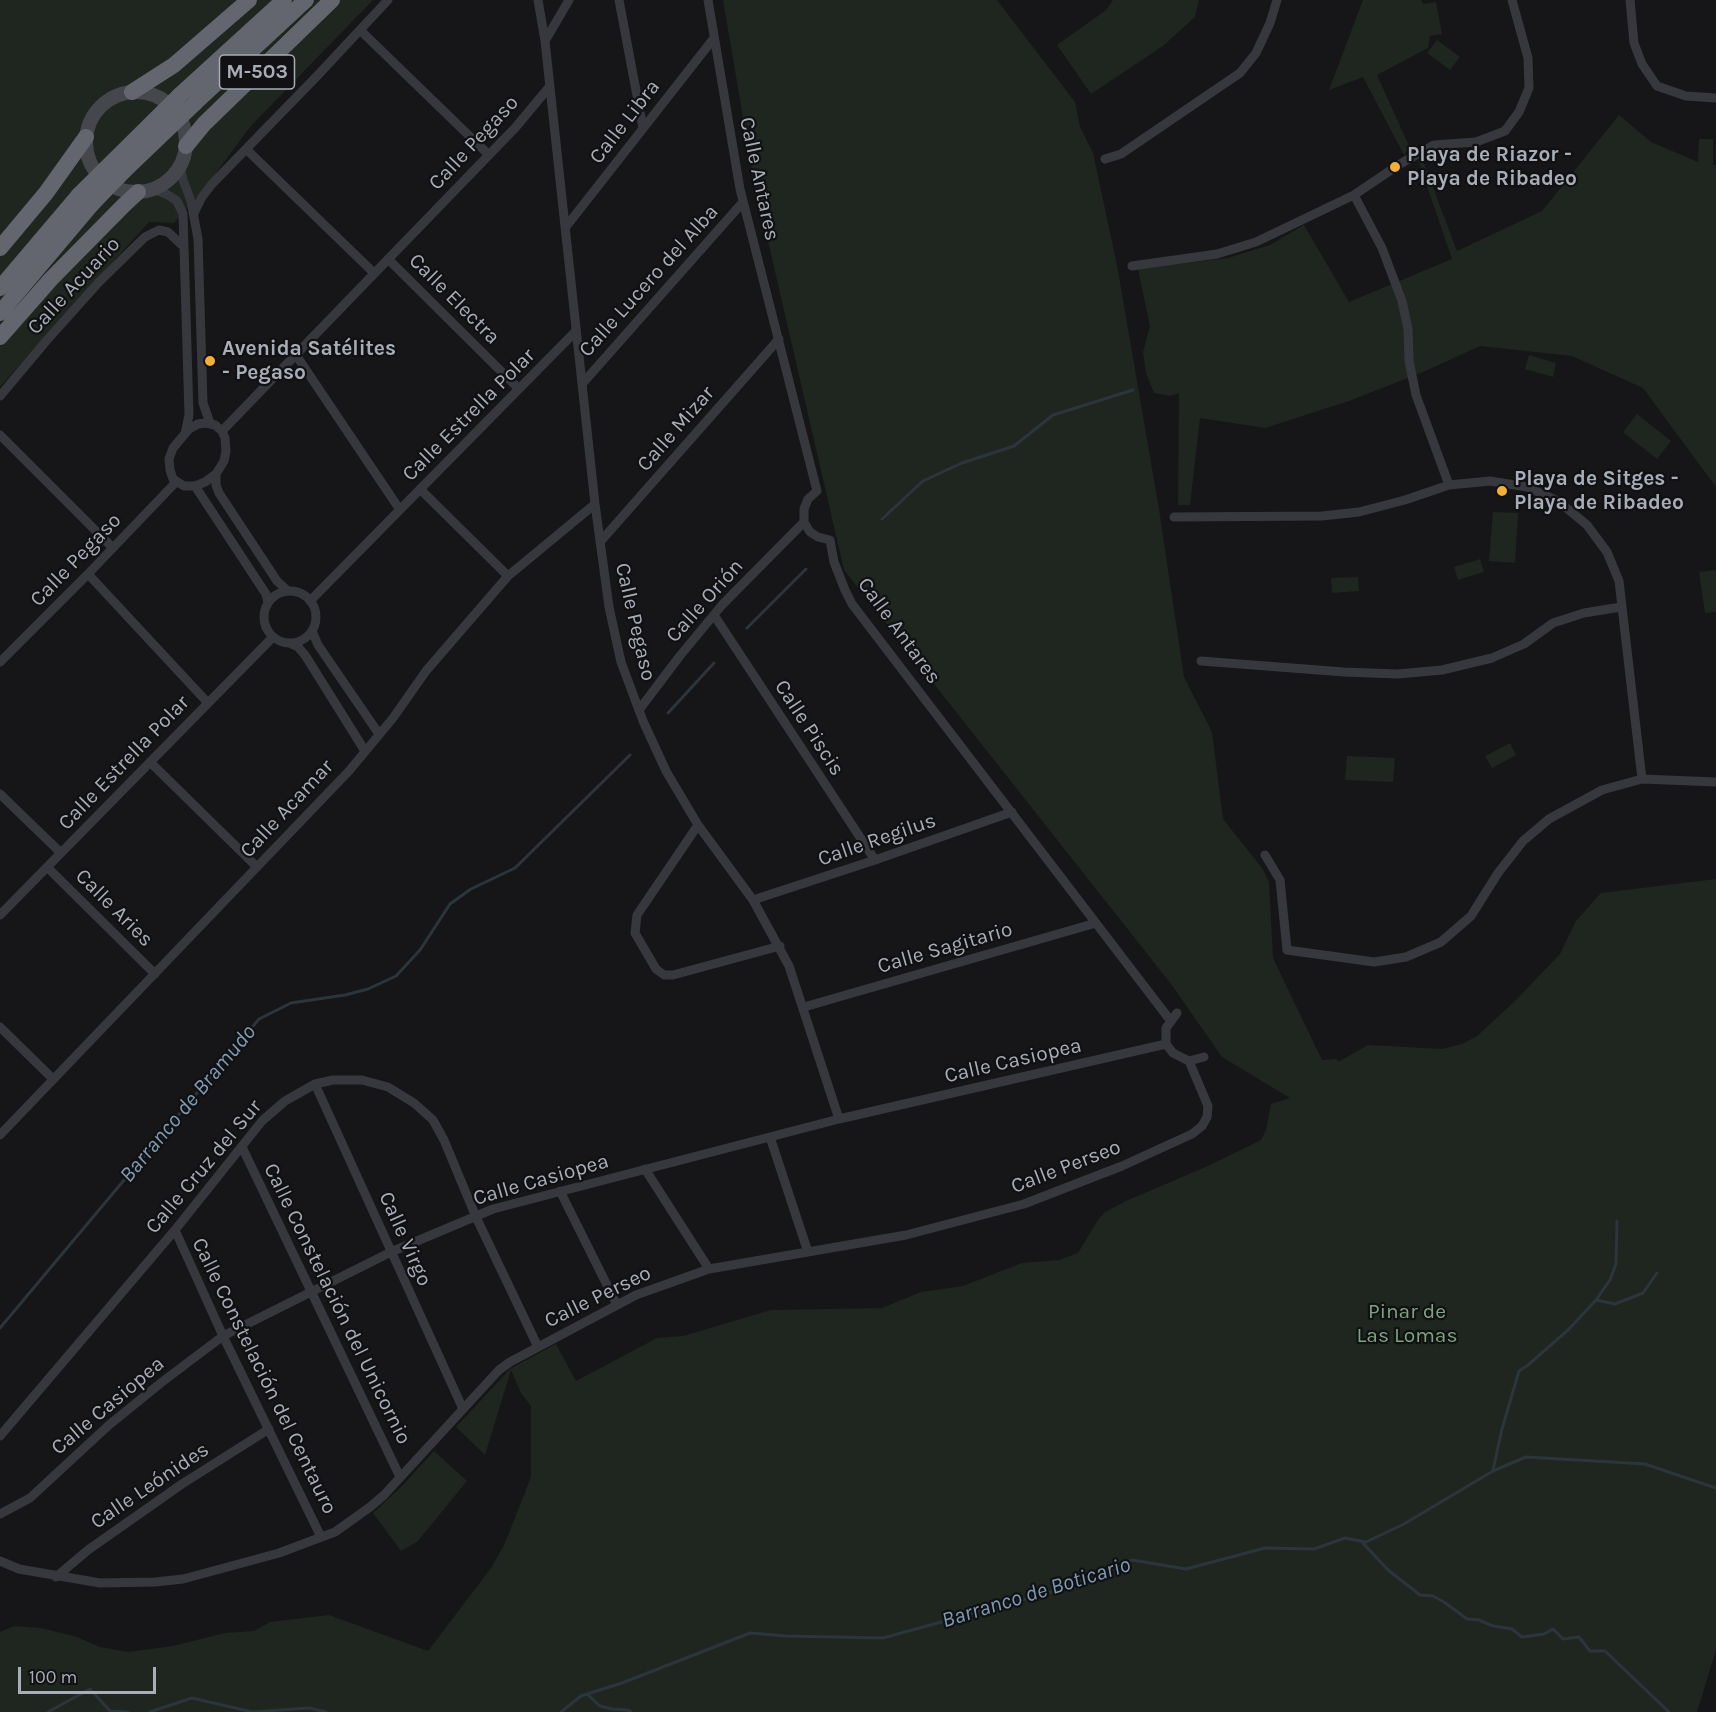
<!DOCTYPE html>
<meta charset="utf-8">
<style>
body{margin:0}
#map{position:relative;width:1716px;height:1712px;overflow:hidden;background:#161618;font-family:Karla,sans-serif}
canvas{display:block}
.scale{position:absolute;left:18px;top:1667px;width:138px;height:27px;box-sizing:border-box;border:3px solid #a8adb8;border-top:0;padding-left:8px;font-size:18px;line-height:21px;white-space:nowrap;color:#a8adb8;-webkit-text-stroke:4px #111113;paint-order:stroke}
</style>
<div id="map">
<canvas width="1716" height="1712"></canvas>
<div class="scale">100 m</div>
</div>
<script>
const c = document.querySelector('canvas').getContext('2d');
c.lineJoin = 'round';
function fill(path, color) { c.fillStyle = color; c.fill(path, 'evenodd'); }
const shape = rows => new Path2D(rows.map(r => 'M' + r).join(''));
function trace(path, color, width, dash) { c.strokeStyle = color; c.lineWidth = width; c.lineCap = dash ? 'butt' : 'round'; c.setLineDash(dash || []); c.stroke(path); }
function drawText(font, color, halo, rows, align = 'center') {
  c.font = font + ' Karla,sans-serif'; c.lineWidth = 4.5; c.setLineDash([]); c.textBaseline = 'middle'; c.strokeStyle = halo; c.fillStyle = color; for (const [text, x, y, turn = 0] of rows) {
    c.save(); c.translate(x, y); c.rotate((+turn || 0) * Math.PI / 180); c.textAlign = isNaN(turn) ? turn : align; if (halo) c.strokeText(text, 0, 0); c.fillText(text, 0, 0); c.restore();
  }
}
fill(shape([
 [0,0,373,0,250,127,202,192,174,223,149,222,0,387],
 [723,0,997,0,1075,102,1080,127,1093,153,1117,265,1159,509,1184,677,1212,732,1223,819,1262,868,1269,882,1273,958,1322,1060,1337,1059,1338,1062,1368,1045,1442,1049,1462,1044,1477,1036,1515,1001,1560,954,1576,921,1601,893,1716,879,1716,1650,1697,1712,0,1712,0,1632,14,1626,41,1628,77,1637,100,1647,128,1652,173,1646,225,1633,254,1631,270,1622,329,1615,428,1651,491,1568,505,1543,531,1477,531,1406,521,1393,511,1370,485,1455,456,1427,510,1369,556,1344,576,1381,657,1338,683,1336,771,1310,882,1308,921,1292,963,1286,1022,1263,1059,1260,1078,1253,1098,1220,1105,1212,1126,1201,1208,1166,1261,1140,1266,1130,1271,1104,1290,1098,1222,1057,1171,984,844,570,753,176],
 [1113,0,1199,0,1195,17,1163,46,1091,94,1057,45,1106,10],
 [1363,0,1421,0,1423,4,1436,2,1442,34,1430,36,1428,48,1377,75,1410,148,1404,155,1363,77,1329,90],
 [1437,40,1460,57,1450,70,1427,53],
 [1619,115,1651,142,1698,162,1699,139,1713,139,1713,165,1716,165,1716,487,1643,388,1572,356,1480,346,1423,372,1349,401,1265,428,1200,418,1190,505,1178,505,1179,393,1170,396,1154,393,1146,373,1143,352,1150,326,1138,269,1228,258,1270,245,1304,225,1349,302,1452,259,1418,160,1422,158,1457,251,1542,211],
 [1529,355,1556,363,1553,377,1525,369],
 [1637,414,1671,441,1657,459,1623,432],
 [1493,512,1518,513,1515,563,1489,561],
 [1480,559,1484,572,1458,580,1454,567],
 [1716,570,1716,612,1705,613,1699,572],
 [1358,577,1359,591,1332,593,1331,578],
 [1510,743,1516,755,1492,768,1485,756],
 [1347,756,1395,758,1393,782,1345,780],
 [434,1451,467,1481,417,1542,401,1551,373,1513,402,1486]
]), '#1e261f');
trace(shape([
 [882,519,923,481,962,463,1014,446,1053,415,1133,390],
 [747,628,806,569],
 [668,713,714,663],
 [1596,1300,1615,1304,1643,1293,1657,1273],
 [0,1328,259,1019,291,1003,345,995,368,989,396,976,420,950,450,904,471,889,515,868,630,755],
 [1493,1470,1502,1429,1519,1371,1528,1365,1568,1330,1596,1300,1610,1280,1616,1264,1617,1221],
 [1362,1542,1388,1570,1420,1595,1433,1596,1444,1602,1467,1619,1479,1620,1493,1626,1512,1629,1522,1637,1544,1634,1553,1629,1563,1639,1579,1637,1590,1651,1605,1651,1669,1712],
 [587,1694,600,1706,612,1709,628,1710,631,1712],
 [48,1712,90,1689,110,1711,128,1712],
 [150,1712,192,1698,252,1712,309,1708,326,1712],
 [561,1712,581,1696,622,1683,750,1633,786,1636,883,1638,1069,1587,1132,1560,1186,1569,1265,1548,1314,1549,1345,1538,1366,1542,1404,1524,1493,1471,1526,1457,1645,1464,1716,1488]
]), '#2c353c', 3);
trace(shape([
 [538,0,545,41],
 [569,0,545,41,595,504,609,607,621,662,643,721,666,771,698,825,753,900,789,966,839,1119],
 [619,0,643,128],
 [708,0,740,189,817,491,808,499,804,509,804,522,810,532,818,537,830,540,834,562,845,590,852,604,1170,1020],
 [1630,0,1634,43,1642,64,1657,86,1686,96,1716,98],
 [360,30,489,155],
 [246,149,374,273],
 [1105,159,1121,154,1240,73,1256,53,1270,23,1277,0],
 [180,166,183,180,191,201,198,239,203,403,210,423],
 [154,189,168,195,177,201,183,214,189,415,185,434],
 [1354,195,1382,248,1402,301,1408,329,1409,361,1416,395,1449,485],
 [194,213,202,197,212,184,318,75,388,0],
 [565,228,714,38],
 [388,259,519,389],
 [1132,266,1217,254,1256,242,1354,195,1400,164,1434,145,1476,142,1505,131,1519,112,1529,88,1528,58,1512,0],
 [296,355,400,510],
 [582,384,743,202],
 [0,396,47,340,99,282,145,237,159,230,168,232,184,247],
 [206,423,215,425,222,431,225,438,226,451,224,461,216,474,205,482,195,486,184,486,173,479,170,470,169,459,173,448,189,429,198,424,206,423],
 [222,431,515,128,550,86],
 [0,435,113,548],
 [216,474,216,485,219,493,277,581,288,591],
 [195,486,266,594,268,603],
 [420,489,508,576],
 [1174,517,1322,516,1359,512,1405,500,1449,485,1490,481,1527,487,1558,501,1587,525,1607,552,1619,581,1642,779],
 [600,542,779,339],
 [88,574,208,703],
 '264 617a26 26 0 1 1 52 0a26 26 0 1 1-52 0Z',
 [310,601,576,331],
 [714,615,875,860],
 [312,631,318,645,379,734],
 [289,643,298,647,305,655,365,751],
 [1201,661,1344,672,1398,674,1442,670,1492,658,1524,644,1553,623,1584,613,1621,607],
 [0,662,88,574,176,482],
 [639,710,679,657,722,605,804,522],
 [150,762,257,867],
 [0,794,61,853],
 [698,825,637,915,635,933,656,969,664,975,673,975,780,946],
 [1265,855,1280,880,1287,950,1374,962,1406,957,1441,942,1471,916,1498,873,1523,841,1549,819,1602,790,1642,779,1716,782],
 [47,867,155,974],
 [753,900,875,860,1012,812],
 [0,915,273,637],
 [804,1007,1096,923],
 [1177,1013,1166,1028,1166,1044,1173,1053,1189,1061,1204,1057],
 [0,1027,53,1079],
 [315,1084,463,1409],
 [0,1135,349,771,393,718,426,671,508,576,595,504],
 [770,1137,808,1252],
 [242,1147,400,1477],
 [645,1169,709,1269],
 [560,1191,617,1305],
 [175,1230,223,1336,321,1537],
 [0,1436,175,1230,262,1121,285,1101,315,1084,333,1080,362,1080,388,1087,414,1103,433,1120,444,1140,476,1217,538,1347],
 [0,1514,30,1498,109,1425,162,1382,223,1336,391,1252,493,1209,839,1119,1166,1044],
 [0,1561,19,1569,100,1583,155,1582,183,1579,224,1568,279,1553,335,1532,370,1507,384,1495,499,1370,510,1362,636,1295,709,1269,906,1235,1024,1204,1122,1166,1192,1134,1202,1126,1207,1117,1208,1106,1189,1061],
 [56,1577,88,1550,182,1484,269,1429]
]), '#37383d', 9);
trace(shape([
 '86 142a50 50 0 1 1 100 0a50 50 0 1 1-100 0Z'
]), '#45474d', 14);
trace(shape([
 [132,92,174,65,249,0],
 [180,95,284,0],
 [195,103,306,0],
 [186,146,204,124,332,0],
 [0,248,46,193,86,137],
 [0,288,79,195],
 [0,313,91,205],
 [0,337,51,279,124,205,138,192]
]), '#63666e', 16);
trace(shape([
 [79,195,180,95],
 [91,205,126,169,195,103]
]), '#63666e', 16);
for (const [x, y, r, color] of [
 [1395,167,6,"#f2b134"],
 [210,361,6,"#f2b134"],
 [1502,491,6,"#f2b134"]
]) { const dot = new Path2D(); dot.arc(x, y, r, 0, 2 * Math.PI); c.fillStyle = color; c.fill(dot); trace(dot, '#111113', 2); }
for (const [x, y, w] of [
 [257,72,75]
]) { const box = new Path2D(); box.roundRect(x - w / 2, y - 17, w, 34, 4.5); c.fillStyle = '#111113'; c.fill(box); trace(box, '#a8adb8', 1.5); }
drawText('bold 20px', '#a8adb8', null, [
 ["M-503",257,72]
]);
drawText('21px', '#a8adb8', '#111113', [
 ["Calle Libra",625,122,-52],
 ["Calle Pegaso",474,143,-47],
 ["Calle Antares",759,179,78],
 ["Calle Lucero del Alba",649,281,-48],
 ["Calle Acuario",74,286,-47],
 ["Calle Electra",454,299,45],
 ["Calle Estrella Polar",469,415,-45],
 ["Calle Mizar",676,429,-49],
 ["Calle Pegaso",76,560,-46],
 ["Calle Orión",705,601,-48],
 ["Calle Pegaso",635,622,77],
 ["Calle Antares",899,631,54],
 ["Calle Piscis",809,728,57],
 ["Calle Estrella Polar",124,763,-46],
 ["Calle Acamar",287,809,-47],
 ["Calle Regilus",877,840,-19],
 ["Calle Aries",114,908,45],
 ["Calle Sagitario",945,948,-16],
 ["Calle Casiopea",1013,1061,-13],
 ["Calle Cruz del Sur",204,1167,-50],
 ["Calle Perseo",1066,1167,-21],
 ["Calle Casiopea",541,1180,-16],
 ["Calle Virgo",405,1239,66],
 ["Calle Perseo",598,1297,-26],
 ["Calle Constelación del Unicornio",337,1304,64],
 ["Calle Constelación del Centauro",264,1376,64],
 ["Calle Casiopea",108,1406,-40],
 ["Calle Leónides",150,1486,-34]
]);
drawText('bold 21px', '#a8adb8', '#111113', [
 ["Playa de Riazor -",1407,155],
 ["Playa de Ribadeo",1407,179],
 ["Avenida Satélites",222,349],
 ["- Pegaso",222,373],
 ["Playa de Sitges -",1514,479],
 ["Playa de Ribadeo",1514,503]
], 'left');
drawText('21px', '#7fa381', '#111113', [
 ["Pinar de",1407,1312],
 ["Las Lomas",1407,1336]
]);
drawText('italic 22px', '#7f9bb3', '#111113', [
 ["Barranco de Bramudo",188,1104,-50],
 ["Barranco de Boticario",1036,1593,-17]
]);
</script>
